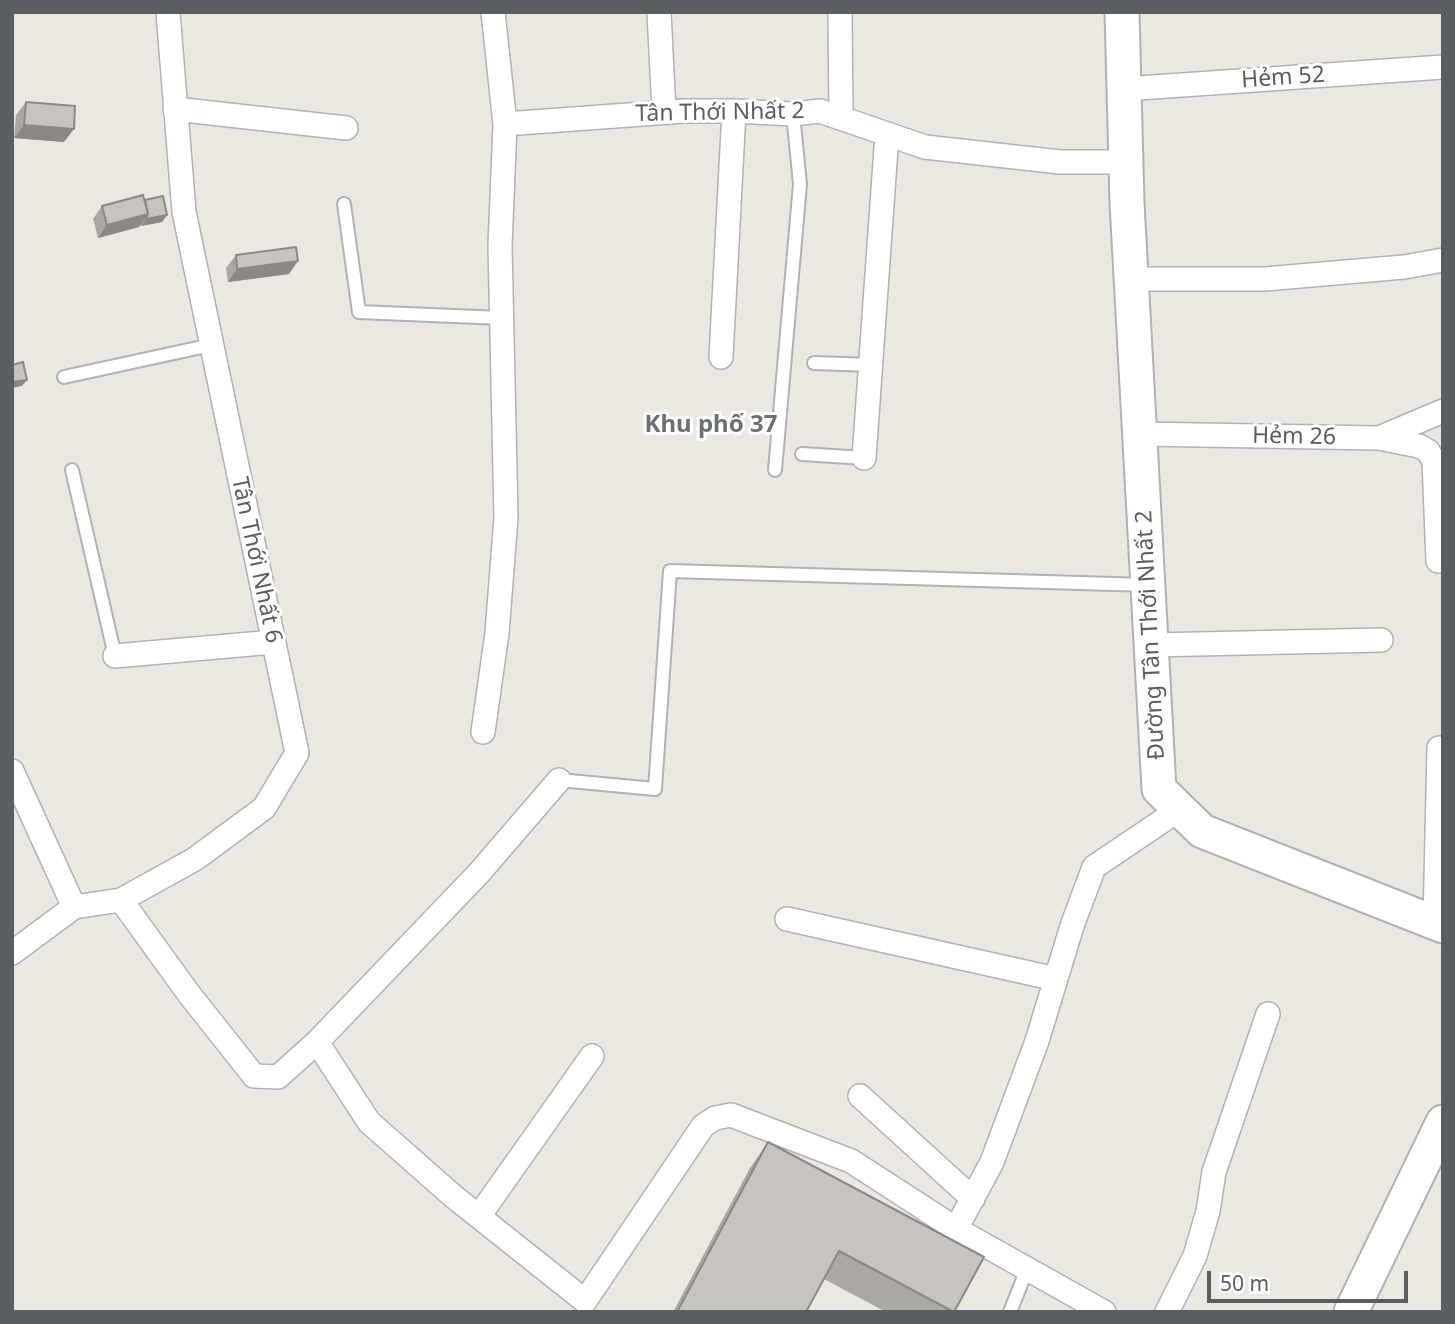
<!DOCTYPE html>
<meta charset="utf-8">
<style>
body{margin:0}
#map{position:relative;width:1455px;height:1324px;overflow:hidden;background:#ebe8e2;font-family:"Noto Sans",sans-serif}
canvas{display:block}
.frame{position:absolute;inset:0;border:14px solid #5a5e61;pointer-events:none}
.scale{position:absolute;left:1207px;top:1271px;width:201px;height:32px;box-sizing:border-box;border:4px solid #5a5e61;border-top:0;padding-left:9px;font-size:21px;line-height:24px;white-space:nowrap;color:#5a5e61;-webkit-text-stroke:5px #fff;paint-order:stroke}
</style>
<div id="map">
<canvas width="1455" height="1324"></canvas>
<div class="frame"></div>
<div class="scale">50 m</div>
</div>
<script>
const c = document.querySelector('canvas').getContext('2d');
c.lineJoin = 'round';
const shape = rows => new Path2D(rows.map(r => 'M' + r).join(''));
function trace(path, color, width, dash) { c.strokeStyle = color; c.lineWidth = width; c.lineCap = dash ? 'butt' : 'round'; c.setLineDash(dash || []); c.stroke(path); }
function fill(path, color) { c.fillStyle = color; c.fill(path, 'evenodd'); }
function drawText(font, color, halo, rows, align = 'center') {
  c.font = font + ' "Noto Sans",sans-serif'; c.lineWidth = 6; c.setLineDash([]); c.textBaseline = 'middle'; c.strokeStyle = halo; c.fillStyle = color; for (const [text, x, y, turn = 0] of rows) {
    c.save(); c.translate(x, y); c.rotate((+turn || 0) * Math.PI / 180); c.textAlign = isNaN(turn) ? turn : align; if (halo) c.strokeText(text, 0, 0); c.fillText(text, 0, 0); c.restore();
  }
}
const lane = shape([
 [344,204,359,312,502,318],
 [814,363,872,365],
 [64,377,211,345],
 [802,454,864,458],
 [72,470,115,656],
 [775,470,800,184,793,114],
 [559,780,655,789,670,571,1148,585],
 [1010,1312,1027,1269]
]);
const street = shape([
 [493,12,505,124,684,111,734,111,793,114,820,111,925,147,1060,162,1126,162],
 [659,12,664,112],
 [840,12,841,118],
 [1124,89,1443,67],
 [175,109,346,128],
 [1132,279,1265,279,1404,267,1443,260],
 [721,357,734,111],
 [1140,434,1379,438,1443,411],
 [1379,438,1419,446,1428,451,1434,461,1438,561],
 [864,458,887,134],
 [1152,645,1381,640],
 [115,656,273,642],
 [483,732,497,633,506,517,500,246,505,124],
 [12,771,74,907],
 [121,900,189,994,254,1076,278,1077,317,1042,479,873,559,780],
 [787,919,1056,979],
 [1435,922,1439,748],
 [12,953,74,907,121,900,195,859,264,808,297,753,184,212,168,12],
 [317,1042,369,1122,453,1196,585,1301],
 [860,1096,973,1199],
 [479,1216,592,1056],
 [585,1301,703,1126,715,1118,731,1115,851,1161,956,1229],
 [1104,1312,956,1229,992,1162,1037,1041,1072,926,1094,867,1180,809],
 [1167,1312,1195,1256,1208,1211,1214,1172,1268,1014]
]);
const secondary = shape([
 [1122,12,1127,203,1159,789,1202,831,1443,926],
 [1351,1312,1443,1122]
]);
trace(lane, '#afb2b6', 16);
trace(street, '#afb2b6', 26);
trace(secondary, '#aeb2b6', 37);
trace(lane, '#fff', 12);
trace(street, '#fff', 23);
trace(secondary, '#fff', 33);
fill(shape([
 [26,102,64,142,14,138,16,115],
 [145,200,167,215,162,222,141,226,141,225,139,227,98,238,93,219,102,206],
 [236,255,289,274,228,282,226,268],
 [768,1142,954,1312,886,1312,824,1279,806,1312,673,1312,750,1168]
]), '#aba8a3');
fill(shape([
 [24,125,74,129,64,142,14,138],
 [148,214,139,227,98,238,107,225],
 [167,215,162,222,141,226,146,219],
 [298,261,289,274,228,282,237,269],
 [27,380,22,386,12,388,12,382]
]), '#8b8885');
const building = shape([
 [26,102,75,106,74,129,24,125,26,102],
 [143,195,148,214,107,225,102,206,143,195],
 [163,196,167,215,146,219,148,214,145,200,163,196],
 [296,247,298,261,237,269,236,255,296,247],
 [23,362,27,380,12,382,12,365,23,362],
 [768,1142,984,1257,954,1312,839,1251,806,1312,677,1312,768,1142]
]);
fill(building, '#c7c3be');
trace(building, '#8b8885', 2);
drawText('23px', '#5a5e61', '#fff', [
 ["Hẻm 52",1283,78,-4],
 ["Tân Thới Nhất 2",720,113,-1],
 ["Hẻm 26",1294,437,1],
 ["Tân Thới Nhất 6",256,560,78],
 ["Đường Tân Thới Nhất 2",1151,635,-93]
]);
drawText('bold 24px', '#6b7073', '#fff', [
 ["Khu phố 37",711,425]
]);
</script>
